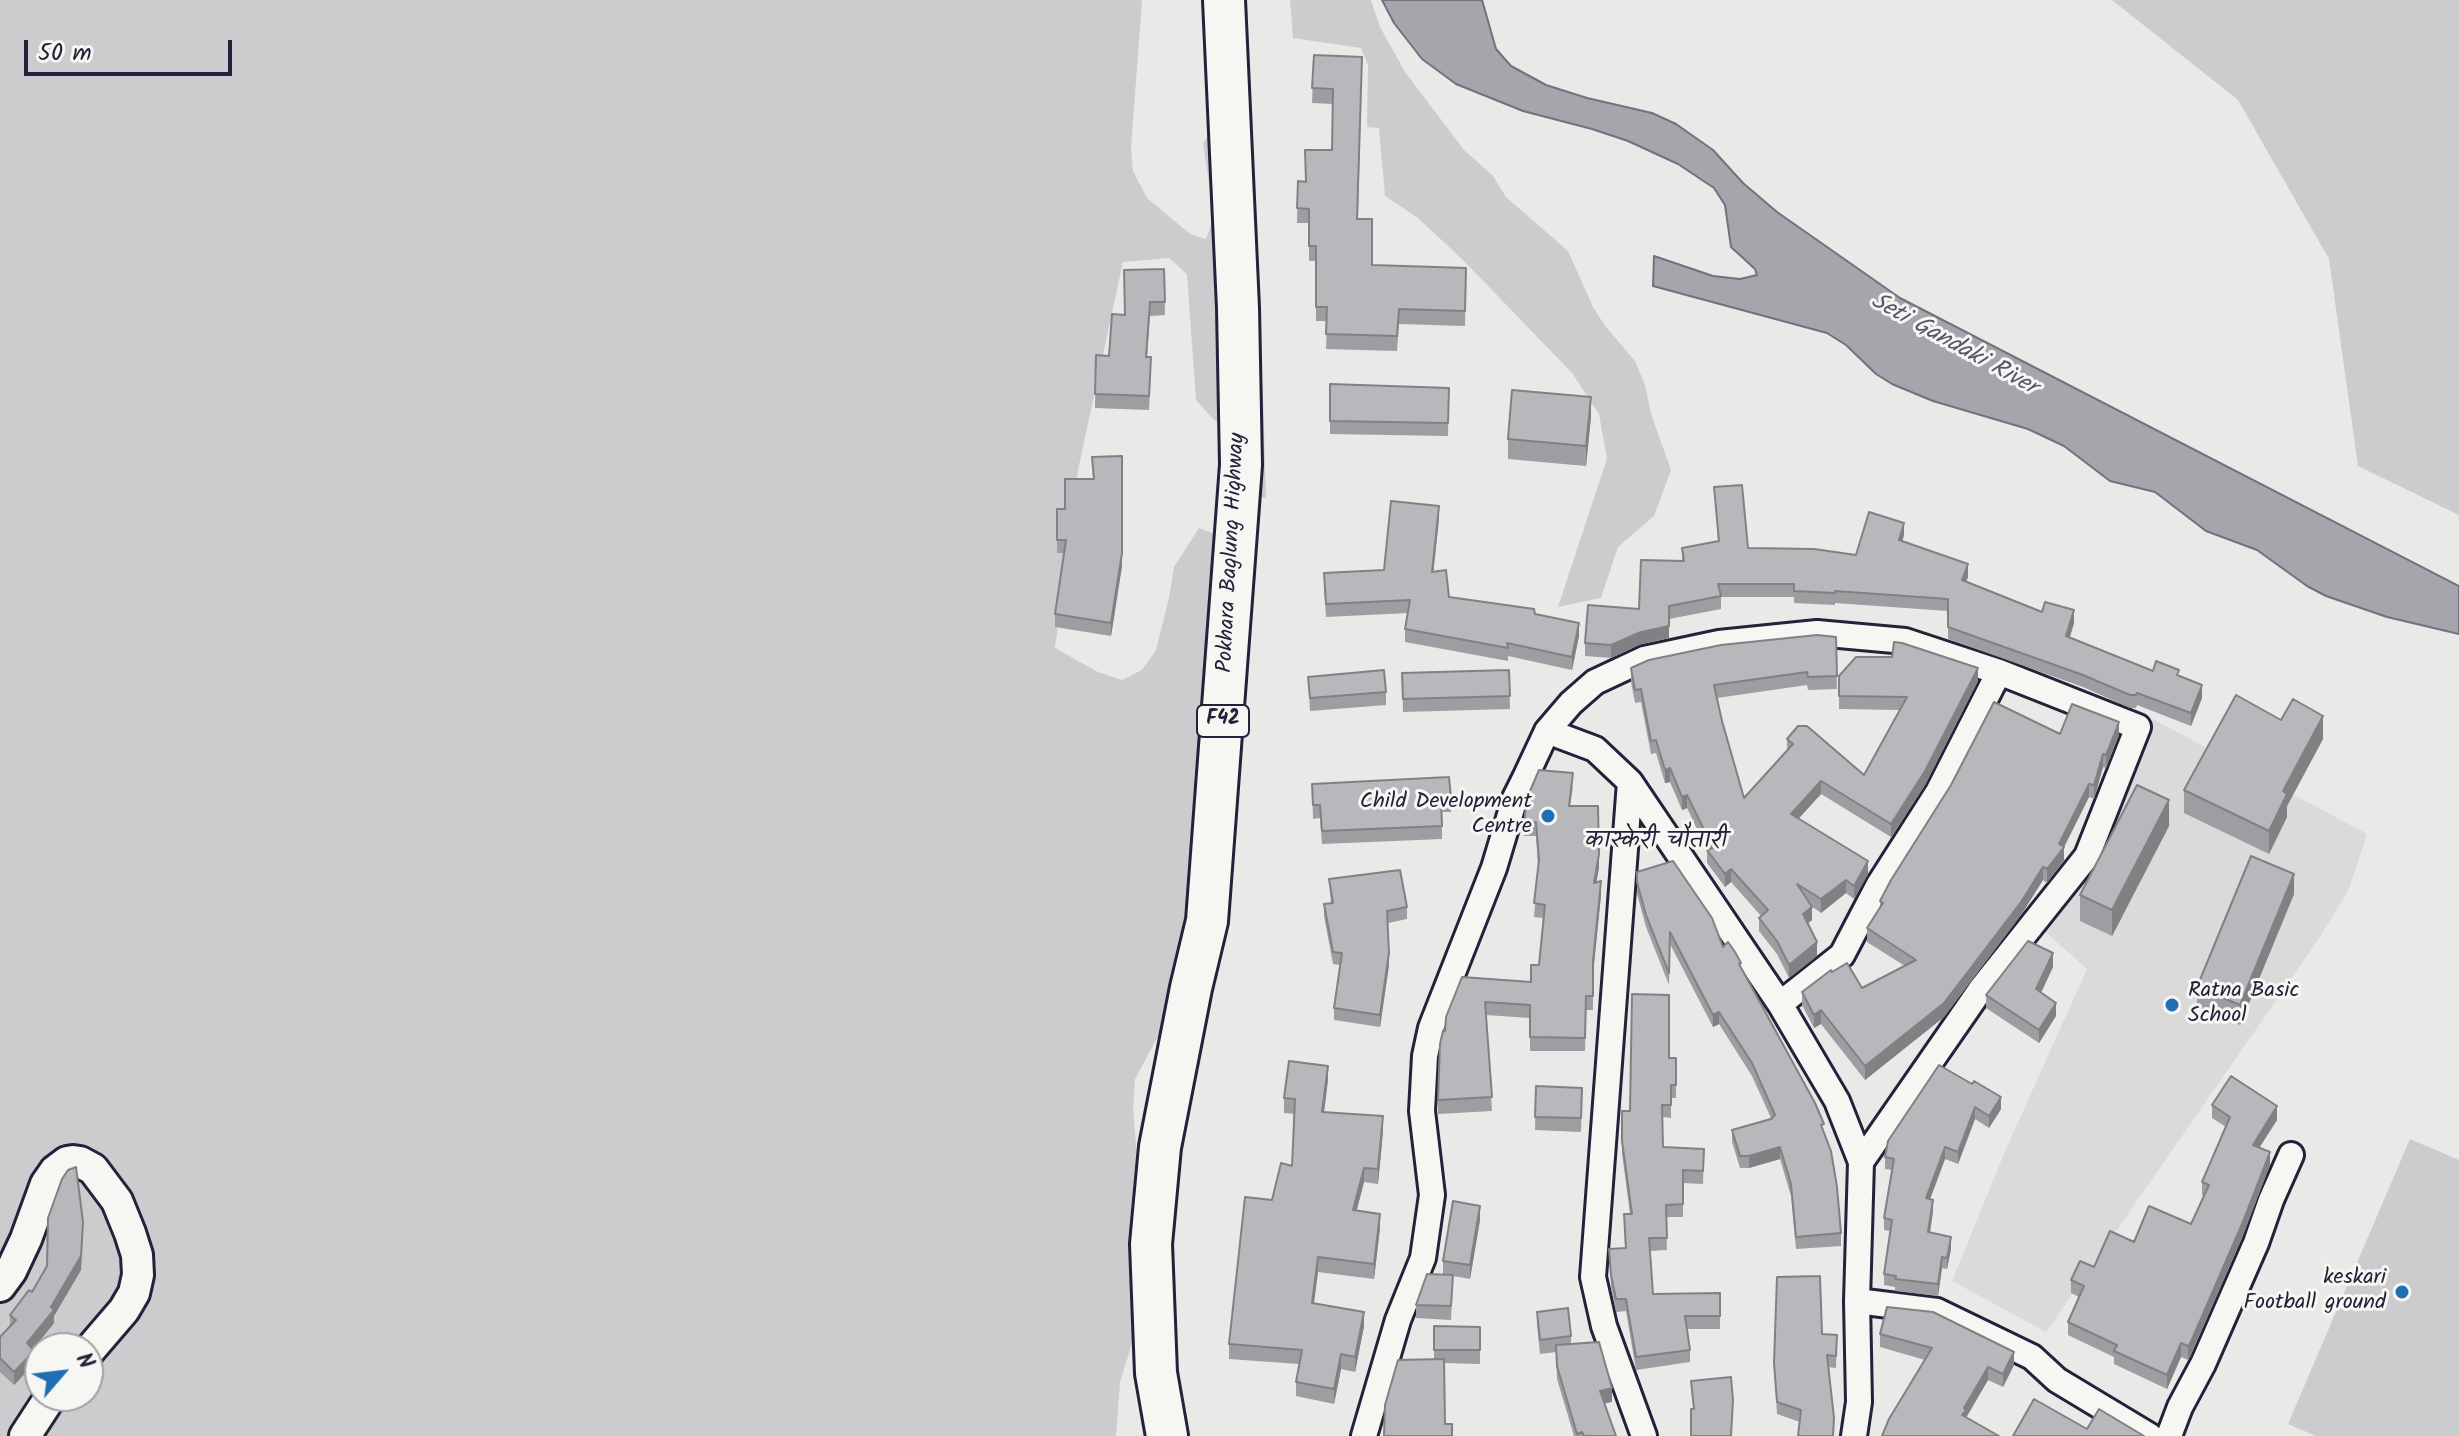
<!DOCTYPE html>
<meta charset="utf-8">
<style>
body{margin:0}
#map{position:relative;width:2459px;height:1436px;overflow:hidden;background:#e9e9e7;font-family:Kalam,sans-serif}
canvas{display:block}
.north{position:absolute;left:24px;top:1332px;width:80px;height:80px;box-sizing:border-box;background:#f6f6f2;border:2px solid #a1a1a9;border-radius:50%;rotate:62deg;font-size:22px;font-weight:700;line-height:32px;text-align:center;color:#22223b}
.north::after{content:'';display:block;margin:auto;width:28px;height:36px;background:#1f6fb2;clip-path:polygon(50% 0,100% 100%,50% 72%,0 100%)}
.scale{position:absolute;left:24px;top:40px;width:208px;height:36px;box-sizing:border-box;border:4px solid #22223b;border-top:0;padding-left:10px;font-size:24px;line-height:28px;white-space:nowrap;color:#22223b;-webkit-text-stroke:6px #f6f6f2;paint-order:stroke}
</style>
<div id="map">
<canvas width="2459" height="1436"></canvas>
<div class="north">N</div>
<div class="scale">50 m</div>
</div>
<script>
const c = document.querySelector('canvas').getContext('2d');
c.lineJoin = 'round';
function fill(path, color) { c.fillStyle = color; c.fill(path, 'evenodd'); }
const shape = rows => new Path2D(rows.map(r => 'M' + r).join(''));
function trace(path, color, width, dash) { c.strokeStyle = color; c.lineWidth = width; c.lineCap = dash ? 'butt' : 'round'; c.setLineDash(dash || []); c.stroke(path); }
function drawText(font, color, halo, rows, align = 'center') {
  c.font = font + ' Kalam,"Playpen Sans Deva",sans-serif'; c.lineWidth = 6; c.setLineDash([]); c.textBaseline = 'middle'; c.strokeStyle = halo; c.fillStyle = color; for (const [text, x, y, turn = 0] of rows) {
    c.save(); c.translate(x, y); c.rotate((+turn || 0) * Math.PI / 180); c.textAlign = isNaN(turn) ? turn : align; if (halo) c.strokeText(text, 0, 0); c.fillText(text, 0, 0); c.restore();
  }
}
fill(shape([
 [2153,719,2367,834,2348,891,2318,940,2046,1332,1952,1281,2006,1149,2087,969,2043,930]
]), '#dadada');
fill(shape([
 [0,0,1142,0,1131,148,1133,171,1147,198,1190,234,1206,239,1214,217,1203,143,1217,126,1245,185,1263,394,1266,498,1255,496,1236,431,1214,420,1196,400,1187,274,1169,258,1123,262,1078,470,1055,648,1098,672,1122,680,1142,670,1156,650,1169,598,1174,567,1199,528,1217,535,1201,719,1237,724,1169,1016,1135,1079,1133,1109,1137,1155,1152,1205,1151,1282,1120,1382,1116,1436,0,1436],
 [40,1348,88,1348,88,1396,40,1396],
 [1290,0,1371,0,1380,27,1405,72,1464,150,1493,176,1506,197,1568,251,1593,307,1605,326,1635,361,1645,385,1651,414,1671,470,1654,516,1618,547,1601,598,1558,607,1607,459,1599,414,1572,373,1464,261,1418,218,1385,196,1379,128,1367,127,1368,65,1361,48,1293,38],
 [2112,0,2459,0,2459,515,2358,466,2329,259,2238,100],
 [2410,1139,2459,1160,2459,1436,2316,1436,2288,1424]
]), '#ccccce');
const water = shape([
 [1382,0,1482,0,1496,49,1511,66,1546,85,1587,98,1652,113,1676,124,1713,150,1743,183,1777,212,1900,298,2459,586,2459,634,2387,617,2326,596,2307,586,2257,550,2206,531,2155,492,2110,481,2064,446,2028,429,1933,401,1892,384,1876,374,1846,345,1827,333,1653,286,1654,256,1713,276,1740,279,1757,275,1755,269,1731,247,1725,205,1714,188,1678,164,1628,141,1592,129,1523,111,1456,84,1422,59,1394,23,1382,0]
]);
fill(water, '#a5a5ac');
trace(water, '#71717f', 2);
const minor = shape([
 [1547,731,1595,749,1630,782,1780,1004,1837,1101,1861,1162,1857,1301,1859,1402,1854,1436],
 [1630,782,1593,1277,1604,1326,1644,1436],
 [1780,1004,1842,955,1878,886,1938,792,1999,672],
 [1857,1301,1937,1311,2032,1357,2057,1380,2150,1436],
 [1364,1436,1398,1320,1423,1258,1432,1195,1422,1111,1425,1056,1431,1028,1494,868,1515,798,1525,778,1547,731,1571,703,1595,682,1644,659,1719,643,1817,633,1905,641,1999,672,2138,727,2087,856,1981,989,1861,1162],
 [2169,1436,2180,1407,2203,1364,2256,1243,2271,1200,2291,1155]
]);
const tertiary = shape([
 [0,1286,11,1271,26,1239,46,1184,55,1171,67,1162,73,1161,80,1162,93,1169,117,1201,130,1233,137,1255,138,1275,134,1293,124,1310,88,1352],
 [25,1436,51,1396]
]);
const trunk = shape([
 [1167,1436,1156,1373,1151,1244,1160,1147,1191,988,1207,921,1241,465,1238,308,1224,0]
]);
trace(minor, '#22223b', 30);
trace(tertiary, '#22223b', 36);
trace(trunk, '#22223b', 46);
trace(minor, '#f6f6f2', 24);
trace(tertiary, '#f6f6f2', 30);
trace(trunk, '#f6f6f2', 40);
fill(shape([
 [1314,55,1362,57,1358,219,1372,265,1466,268,1465,326,1399,324,1397,351,1326,349,1327,321,1316,321,1316,261,1309,261,1309,223,1297,223,1298,181,1306,182,1332,150,1333,104,1312,103],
 [1164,269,1165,315,1150,316,1147,357,1151,371,1149,410,1095,408,1096,355,1109,356,1125,315],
 [1330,384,1449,388,1448,436,1330,434],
 [1591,417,1586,466,1508,459,1508,439],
 [1092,457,1122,566,1111,636,1055,627,1055,614,1064,553,1057,553,1057,509,1065,509,1093,479],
 [1714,487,1748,548,1856,555,1904,535,1902,541,1968,577,1966,582,2042,612,2074,623,2070,637,2153,671,2179,676,2202,698,2191,726,2137,705,2136,708,2130,708,2083,687,1948,639,1948,611,1835,603,1835,605,1794,603,1794,597,1721,597,1721,609,1669,619,1669,638,1641,644,1611,658,1585,656,1585,643,1639,609,1682,561,1682,548,1718,541],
 [1439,519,1433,572,1449,597,1535,614,1579,636,1572,670,1508,656,1508,661,1405,642,1405,629,1408,613,1326,617,1324,586,1384,570],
 [1836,637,1837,689,1808,690,1807,685,1717,698,1722,721,1744,798,1787,751,1787,739,1864,775,1900,710,1839,709,1839,676,1978,681,1925,785,1891,837,1821,794,1798,819,1868,874,1854,899,1846,893,1821,913,1811,906,1812,920,1808,923,1817,956,1789,978,1777,954,1759,931,1759,918,1761,916,1731,882,1725,887,1707,863,1707,850,1687,808,1682,810,1670,782,1665,783,1656,753,1651,754,1641,702,1635,703,1631,682,1631,668],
 [1509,670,1510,709,1403,712,1402,673],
 [1308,677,1386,692,1386,705,1310,711],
 [2281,720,2323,739,2287,806,2287,817,2269,854,2184,813,2184,790],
 [2060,734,2119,735,2106,768,2103,767,2094,799,2089,797,2064,847,2064,860,2047,883,2043,880,2021,915,1944,1017,1865,1080,1821,1024,1814,1028,1802,1005,1802,992,1832,972,1862,988,1905,966,1867,942,1867,928,1880,908,1880,901],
 [1312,784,1451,798,1451,812,1442,812,1442,839,1322,844,1320,818,1313,819],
 [1573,787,1570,806,1599,867,1596,883,1601,895,1593,974,1593,1010,1586,1010,1585,1051,1530,1051,1530,1018,1486,1015,1492,1111,1438,1114,1438,1100,1446,1017,1531,982,1539,965,1543,918,1534,917,1538,866,1536,836,1524,836,1524,823],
 [2169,826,2112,936,2080,921,2080,895],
 [1329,879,1407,907,1407,919,1388,923,1389,965,1380,1027,1334,1020,1334,1008,1340,965,1333,964,1324,916,1324,904,1331,903],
 [1637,882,1723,947,1741,968,1824,1132,1841,1233,1841,1246,1796,1249,1791,1196,1780,1159,1749,1168,1740,1168,1732,1142,1732,1130,1771,1118,1752,1076,1719,1024,1713,1027,1670,944,1669,985,1646,927,1637,894],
 [2294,894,2240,1025,2197,1007,2197,987],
 [2053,967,2041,993,2056,1016,2039,1043,1986,1008,1986,995],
 [1669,1058,1676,1058,1676,1098,1671,1098,1671,1118,1663,1117,1663,1147,1704,1149,1703,1184,1683,1183,1683,1217,1666,1217,1667,1250,1650,1251,1653,1294,1720,1293,1720,1329,1687,1329,1690,1350,1690,1362,1636,1370,1626,1311,1616,1312,1611,1287,1609,1249,1625,1248,1624,1214,1630,1214,1622,1153,1622,1111,1630,1111],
 [1939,1065,2001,1109,1989,1128,1975,1119,1958,1164,1945,1159,1930,1199,1933,1211,1930,1233,1951,1249,1947,1269,1942,1268,1938,1296,1895,1291,1895,1287,1884,1285,1884,1274,1890,1231,1884,1230,1884,1218,1892,1170,1885,1169,1885,1157],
 [1328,1080,1324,1113,1383,1131,1378,1184,1364,1182,1356,1211,1380,1228,1374,1279,1318,1272,1314,1303,1364,1326,1355,1372,1341,1369,1334,1404,1296,1396,1296,1382,1299,1364,1229,1359,1229,1344,1292,1166,1295,1114,1284,1113,1284,1098],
 [1536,1086,1582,1101,1581,1132,1535,1130],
 [2212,1105,2277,1120,2259,1147,2270,1165,2242,1238,2190,1357,2188,1360,2181,1357,2167,1389,2114,1364,2114,1357,2068,1335,2068,1322,2079,1297,2071,1293,2071,1280,2094,1267,2134,1242,2191,1224,2204,1196,2202,1195,2202,1182,2226,1127,2212,1118],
 [1480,1220,1470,1279,1453,1276,1451,1320,1416,1318,1416,1305,1443,1274,1443,1261],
 [83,1236,81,1270,54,1316,54,1323,33,1349,34,1364,14,1385,0,1372,0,1337,10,1327,10,1315],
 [1537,1312,1571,1336,1571,1344,1612,1402,1605,1403,1616,1436,1574,1436,1557,1379,1556,1352,1540,1354,1537,1325],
 [1434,1326,1480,1327,1480,1364,1444,1363,1445,1424,1384,1436,1434,1359],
 [1822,1334,1837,1335,1836,1368,1828,1367,1800,1422,1777,1414,1774,1363],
 [1880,1334,2014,1365,2003,1387,1988,1380,1966,1417,1882,1436,1925,1360,1880,1347]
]), '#9e9ea2');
fill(shape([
 [1591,397,1591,417,1586,466,1586,446],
 [1439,506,1439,519,1432,585,1432,572],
 [1904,523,1904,535,1899,553,1899,540],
 [1122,553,1122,566,1111,636,1111,623],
 [1968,564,1968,577,1962,593,1962,580],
 [1669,606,1669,638,1641,644,1611,658,1611,645],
 [2074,610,2074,623,2066,649,2066,636],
 [1579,623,1579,636,1572,670,1572,657],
 [1978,668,1978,681,1925,785,1891,837,1891,824],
 [2202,685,2202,698,2191,726,2191,713],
 [2323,716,2323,739,2287,806,2287,817,2269,854,2269,831,2283,791],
 [2119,722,2119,735,2106,768,2106,755],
 [2103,754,2103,767,2094,799,2094,785],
 [1670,768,1670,782,1665,783,1665,770],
 [1821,781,1821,794,1791,827,1791,814],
 [2089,784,2089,797,2064,847,2064,860,2047,883,2047,869],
 [1687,795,1687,808,1682,810,1682,797],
 [2169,800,2169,826,2112,936,2112,910],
 [1599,854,1599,867,1594,897,1594,883],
 [1868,861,1868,874,1854,899,1854,886],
 [2043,867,2043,880,2021,915,1944,1017,1865,1080,1865,1066],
 [1731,869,1731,882,1725,887,1725,874],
 [2294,874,2294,894,2240,1025,2240,1005],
 [1846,880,1846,893,1821,913,1821,899],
 [1601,881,1601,895,1593,974,1593,961],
 [1812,907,1812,920,1803,927,1803,914],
 [1817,942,1817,956,1789,978,1789,965],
 [1389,953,1389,965,1380,1027,1380,1015],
 [2053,953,2053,967,2036,1003,2036,989],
 [2056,1003,2056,1016,2039,1043,2039,1030],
 [1821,1010,1821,1024,1814,1028,1814,1015],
 [1719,1012,1719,1024,1713,1027,1713,1015],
 [1328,1066,1328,1080,1322,1127,1322,1112],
 [2001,1097,2001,1109,1989,1128,1989,1116],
 [2277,1106,2277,1120,2253,1158,2253,1145],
 [1975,1107,1975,1119,1958,1164,1958,1152],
 [1383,1116,1383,1131,1378,1184,1378,1169],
 [1780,1147,1780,1159,1749,1168,1749,1156],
 [1945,1147,1945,1159,1926,1210,1926,1198],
 [2270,1152,2270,1165,2242,1238,2188,1360,2188,1346],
 [1364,1168,1364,1182,1353,1225,1353,1210],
 [1933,1200,1933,1211,1928,1244,1928,1232],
 [1480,1206,1480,1220,1470,1279,1470,1265],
 [1380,1214,1380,1228,1374,1279,1374,1264],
 [83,1222,81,1270,54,1316,54,1323,27,1357,27,1343,51,1307],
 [1951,1237,1951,1249,1947,1269,1947,1258],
 [1318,1257,1318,1272,1312,1317,1312,1303],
 [1942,1257,1942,1268,1938,1296,1938,1284],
 [1364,1312,1364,1326,1355,1372,1355,1357],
 [2181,1343,2181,1357,2167,1389,2167,1375],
 [34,1351,34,1364,14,1385,14,1372],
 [2014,1352,2014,1365,2003,1387,2003,1374],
 [1341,1354,1341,1369,1334,1404,1334,1389],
 [1988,1367,1988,1380,1966,1418,1962,1415,1964,1408],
 [1612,1388,1612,1402,1600,1404,1600,1391]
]), '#818184');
const building = shape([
 [1314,55,1362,57,1357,219,1372,219,1372,265,1466,268,1465,311,1399,309,1397,336,1326,334,1327,307,1316,307,1316,246,1309,246,1309,209,1297,208,1298,181,1306,182,1305,150,1332,150,1333,89,1312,88,1314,55],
 [1164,269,1165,302,1150,302,1146,357,1151,357,1149,396,1095,394,1096,355,1109,356,1112,314,1125,315,1124,270,1164,269],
 [1330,384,1449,388,1448,423,1330,421,1330,384],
 [1512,390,1591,397,1586,446,1508,439,1512,390],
 [1122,456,1122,553,1111,623,1055,614,1066,540,1057,540,1057,509,1065,509,1065,479,1094,479,1092,457,1122,456],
 [1742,485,1748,548,1814,549,1856,555,1869,512,1904,523,1899,540,1968,564,1962,580,2042,612,2045,602,2074,610,2066,636,2153,671,2156,661,2179,670,2177,675,2202,685,2191,713,2137,693,2136,695,2130,695,2083,675,1948,627,1948,599,1835,591,1835,593,1794,591,1794,584,1718,584,1721,596,1669,606,1669,626,1641,632,1611,645,1585,643,1588,605,1639,609,1641,560,1684,561,1682,548,1719,541,1714,487,1742,485],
 [1391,501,1439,506,1432,572,1446,570,1449,597,1534,609,1535,614,1579,623,1572,657,1507,643,1508,648,1405,629,1410,600,1326,604,1324,573,1384,570,1391,501],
 [1817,635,1836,637,1837,676,1808,677,1807,672,1714,685,1722,721,1744,798,1793,744,1787,739,1798,726,1807,726,1864,775,1907,697,1839,696,1839,676,1856,657,1892,657,1894,642,1902,643,1978,668,1925,771,1891,824,1821,781,1791,814,1868,861,1854,886,1846,880,1821,899,1797,884,1812,907,1803,914,1817,942,1789,965,1777,941,1759,918,1768,910,1731,869,1725,874,1707,850,1713,848,1687,795,1682,797,1670,768,1665,770,1656,740,1651,741,1641,689,1635,690,1631,668,1649,660,1721,645,1817,635],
 [1384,670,1386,692,1310,698,1308,677,1384,670],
 [1509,670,1510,696,1403,699,1402,673,1509,670],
 [2236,695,2281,720,2293,699,2323,716,2283,791,2287,794,2269,831,2184,790,2236,695],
 [1994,702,2060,734,2072,704,2119,722,2106,755,2103,754,2094,785,2089,784,2059,844,2064,847,2047,869,2043,867,2021,902,1944,1003,1865,1066,1821,1010,1814,1015,1802,992,1831,970,1832,972,1847,963,1862,988,1916,960,1867,928,1881,906,1883,903,1880,901,1891,880,1951,785,1994,702],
 [1539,770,1573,773,1569,806,1598,806,1599,854,1594,883,1601,881,1593,961,1593,996,1586,996,1585,1038,1530,1037,1530,1005,1485,1002,1492,1097,1438,1100,1440,1044,1443,1031,1445,1031,1446,1017,1462,977,1531,982,1531,965,1539,965,1545,905,1534,903,1539,860,1536,822,1524,823,1527,798,1539,770],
 [1449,777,1451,798,1441,799,1442,826,1322,831,1320,805,1313,805,1312,784,1449,777],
 [2137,785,2169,800,2112,910,2080,895,2137,785],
 [2251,856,2294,874,2240,1005,2197,987,2251,856],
 [1673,861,1712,918,1723,947,1728,942,1735,952,1741,963,1739,964,1815,1103,1824,1124,1821,1125,1831,1151,1837,1187,1841,1233,1796,1237,1791,1184,1780,1147,1749,1156,1740,1156,1732,1130,1771,1119,1775,1115,1752,1063,1719,1012,1713,1015,1670,932,1669,973,1646,915,1637,882,1637,872,1673,861],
 [1400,870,1407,907,1387,911,1389,953,1380,1015,1334,1008,1342,953,1333,952,1324,904,1333,903,1329,879,1400,870],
 [2028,941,2053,953,2036,989,2056,1003,2039,1030,1986,995,2028,941],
 [1632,994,1669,995,1669,1058,1676,1058,1676,1085,1671,1085,1671,1105,1662,1105,1663,1147,1704,1149,1703,1171,1683,1170,1683,1204,1666,1205,1667,1238,1649,1238,1653,1294,1720,1293,1720,1316,1685,1316,1690,1350,1636,1357,1626,1299,1616,1299,1611,1275,1609,1249,1626,1248,1624,1214,1632,1214,1622,1141,1622,1111,1630,1111,1632,994],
 [1289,1061,1328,1066,1322,1112,1383,1116,1378,1169,1364,1168,1353,1210,1380,1214,1374,1264,1318,1257,1312,1303,1364,1312,1355,1357,1341,1354,1334,1389,1296,1382,1302,1350,1229,1344,1245,1197,1272,1200,1281,1163,1292,1166,1295,1099,1284,1098,1289,1061],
 [1939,1065,1972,1084,1974,1081,2001,1097,1989,1116,1975,1107,1958,1152,1945,1147,1926,1198,1933,1200,1928,1232,1951,1237,1947,1258,1942,1257,1938,1284,1895,1279,1896,1276,1884,1274,1892,1220,1884,1218,1894,1159,1885,1157,1888,1141,1939,1065],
 [2231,1076,2277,1106,2253,1145,2270,1152,2242,1224,2190,1344,2188,1346,2181,1343,2167,1375,2114,1351,2117,1345,2068,1322,2084,1286,2071,1280,2080,1261,2094,1267,2110,1231,2134,1242,2149,1206,2191,1224,2209,1185,2202,1182,2230,1117,2212,1105,2231,1076],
 [1536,1086,1582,1088,1581,1118,1535,1117,1536,1086],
 [76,1167,83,1222,81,1256,51,1307,54,1310,27,1343,34,1351,14,1372,0,1358,0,1337,16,1320,10,1315,29,1290,32,1292,47,1266,48,1218,62,1179,68,1170,76,1167],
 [1453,1201,1480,1206,1470,1265,1443,1261,1453,1201],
 [1427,1274,1453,1275,1451,1306,1416,1305,1427,1274],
 [1820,1276,1822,1334,1837,1335,1836,1356,1827,1355,1834,1418,1833,1436,1798,1436,1801,1410,1777,1402,1774,1363,1777,1277,1820,1276],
 [1887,1307,1933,1312,2014,1352,2003,1374,1988,1367,1964,1408,1966,1410,1962,1415,1999,1436,1882,1436,1889,1419,1932,1348,1880,1334,1887,1307],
 [1568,1308,1571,1336,1540,1340,1537,1312,1568,1308],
 [1434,1326,1480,1327,1480,1350,1434,1350,1434,1326],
 [1599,1342,1612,1388,1600,1391,1616,1436,1584,1436,1582,1432,1577,1434,1557,1366,1556,1345,1599,1342],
 [1444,1359,1445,1424,1452,1424,1452,1436,1384,1436,1385,1405,1398,1360,1444,1359],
 [1731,1377,1733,1400,1731,1436,1691,1436,1691,1409,1694,1409,1691,1381,1731,1377],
 [2034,1399,2087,1429,2099,1409,2144,1436,2013,1436,2034,1399]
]);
fill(building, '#b8b8bc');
trace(building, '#818184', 2);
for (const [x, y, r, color] of [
 [1548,816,8,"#1f6fb2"],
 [2172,1005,8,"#1f6fb2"],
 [2402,1292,8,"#1f6fb2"]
]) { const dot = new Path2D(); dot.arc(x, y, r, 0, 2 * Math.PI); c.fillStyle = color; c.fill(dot); trace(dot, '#f6f6f2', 3); }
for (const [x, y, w] of [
 [1223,721,52]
]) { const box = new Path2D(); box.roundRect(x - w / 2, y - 16, w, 32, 6); c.fillStyle = '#f6f6f2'; c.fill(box); trace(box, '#22223b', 2); }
drawText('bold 20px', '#22223b', null, [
 ["F42",1223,721]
]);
drawText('22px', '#22223b', '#f6f6f2', [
 ["Pokhara Baglung Highway",1233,553,-87]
]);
drawText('22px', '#22223b', '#f6f6f2', [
 ["Child Development",1532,803],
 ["Centre",1532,828],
 ["Ratna Basic",2188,992,"left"],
 ["School",2188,1017,"left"],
 ["keskari",2386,1279],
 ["Football ground",2386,1304]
], 'right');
drawText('italic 24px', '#565668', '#f6f6f2', [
 ["Seti Gandaki River",1953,346,29]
]);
drawText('24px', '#22223b', '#f6f6f2', [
 ["कास्केरी चौतारी",1656,843]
]);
</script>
